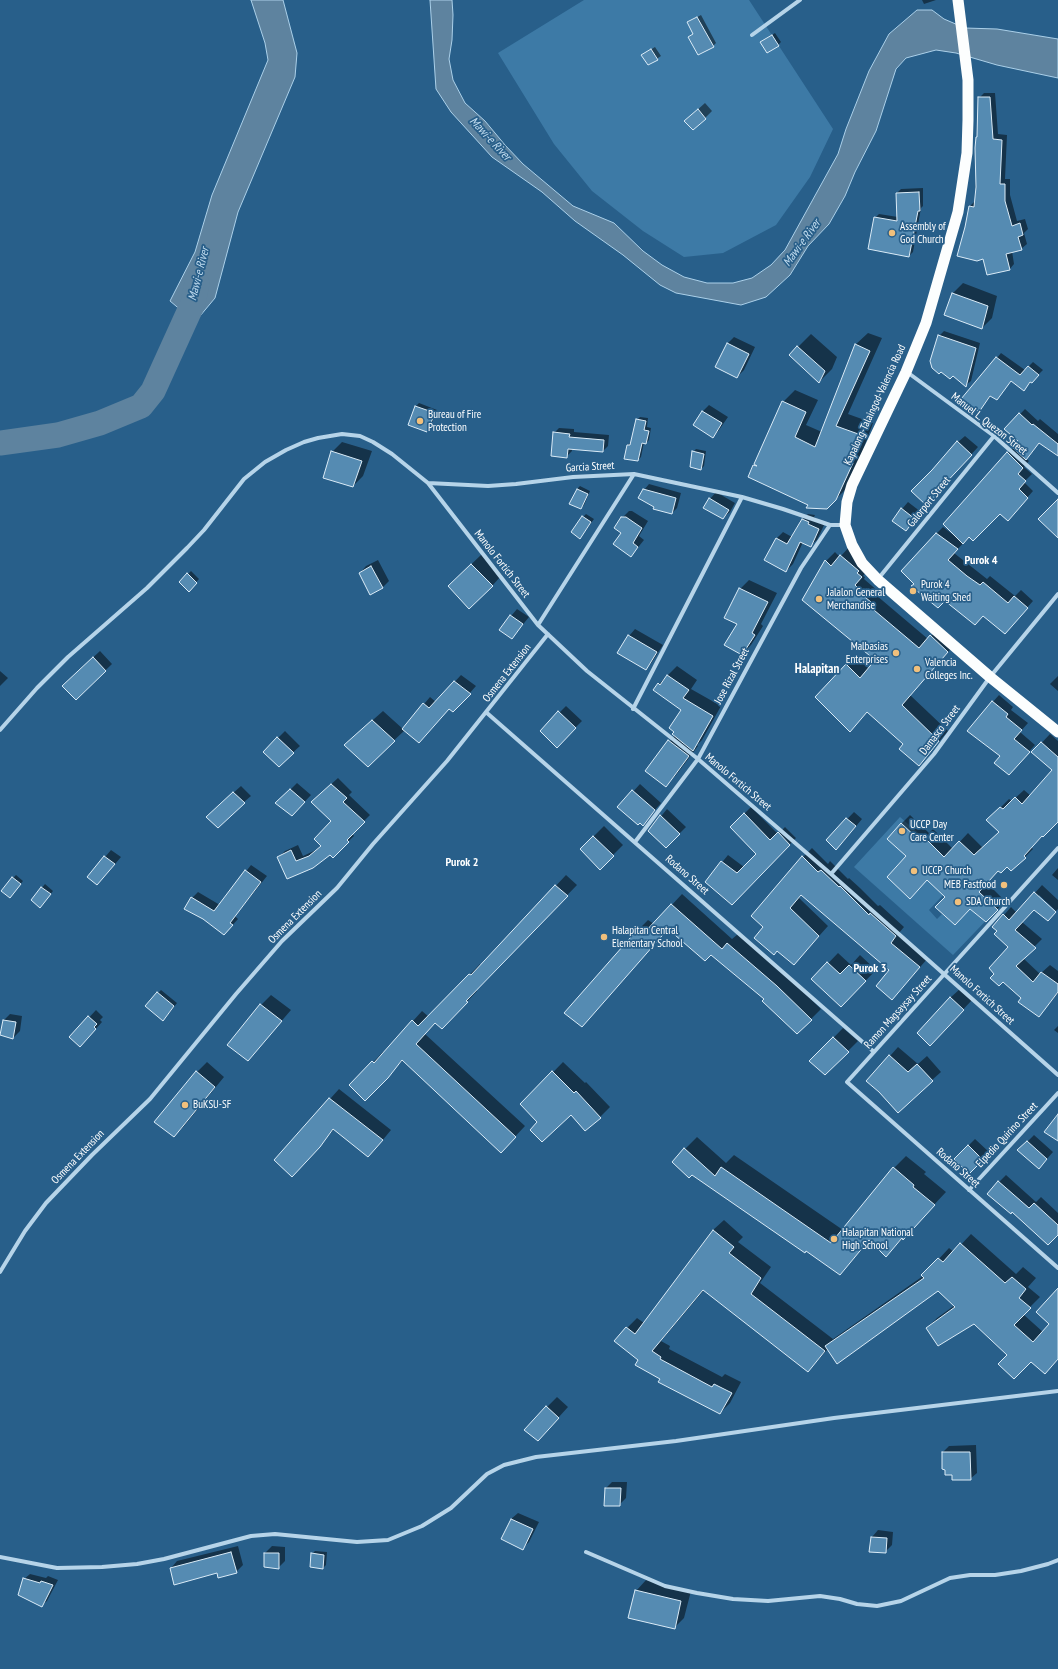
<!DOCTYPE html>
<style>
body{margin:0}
canvas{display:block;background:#285f8a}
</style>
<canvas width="1058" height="1669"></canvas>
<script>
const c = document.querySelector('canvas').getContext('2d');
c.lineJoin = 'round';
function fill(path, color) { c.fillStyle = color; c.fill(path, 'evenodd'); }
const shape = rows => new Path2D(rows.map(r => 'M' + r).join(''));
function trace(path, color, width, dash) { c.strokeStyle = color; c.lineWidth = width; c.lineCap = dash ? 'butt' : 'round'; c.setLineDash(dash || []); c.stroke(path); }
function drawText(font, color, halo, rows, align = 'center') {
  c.font = font + ' "PT Sans Narrow",sans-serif'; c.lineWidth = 3.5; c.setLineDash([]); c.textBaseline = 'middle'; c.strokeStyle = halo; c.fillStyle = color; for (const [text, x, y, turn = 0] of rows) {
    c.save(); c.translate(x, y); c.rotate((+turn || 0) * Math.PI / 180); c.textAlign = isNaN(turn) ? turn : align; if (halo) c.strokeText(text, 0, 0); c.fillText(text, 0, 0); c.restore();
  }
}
fill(shape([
 [584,0,749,0,833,129,810,177,776,225,723,253,684,257,643,231,592,191,554,144,498,53],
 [900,817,923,837,887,877,910,898,927,880,943,895,929,910,937,919,942,914,955,925,970,909,981,918,993,905,997,909,953,955,854,867]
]), '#3d7aa6');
const water = shape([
 [251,0,283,0,297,53,295,77,238,212,215,298,195,322,170,301,195,252,212,195,268,60,265,43,251,0],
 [430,0,452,0,453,15,452,40,449,59,453,80,465,103,485,121,505,145,523,164,573,206,614,223,643,251,662,265,684,277,707,283,733,283,752,278,771,265,785,250,838,154,846,129,869,71,889,34,917,10,932,10,944,19,965,28,997,29,1058,39,1058,78,997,65,956,53,936,50,906,58,896,69,876,131,855,172,845,196,829,224,808,246,790,275,766,297,741,305,676,293,660,285,623,255,575,221,542,192,492,157,451,112,436,89,430,0]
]);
fill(water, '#5e839f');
trace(water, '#abd0e9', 1);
fill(shape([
 [922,0,936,0,924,4],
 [701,15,716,43,713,46,689,37,694,33,688,22],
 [775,33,781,42,778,45,761,42],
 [655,47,661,56,649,64,642,55],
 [984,93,995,93,998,134,1007,135,1005,179,1010,179,1010,195,1017,221,1025,219,1028,229,1024,233,1027,244,1021,249,1012,251,1014,264,1009,270,983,258,966,227,970,206,975,201,979,98],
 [705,103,712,111,705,118,685,121],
 [923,188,923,206,921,208,913,252,909,256,875,218,879,214,898,217,897,193,901,189],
 [963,283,997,296,992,318,982,328,945,314,953,293],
 [944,331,980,343,971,381,966,385,939,336],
 [868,333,882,338,848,414,873,423,863,450,864,451,849,486,827,508,809,505,754,466,783,402,795,390,818,400,806,425,822,432,855,345],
 [811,334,837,357,832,369,819,382,790,355],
 [734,337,755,347,744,370,737,377,727,344],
 [1001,353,1025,370,1033,362,1043,370,1024,389,1012,380,996,399,991,396,979,410,963,399],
 [419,403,437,410,430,428,427,431,409,425,416,406],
 [709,405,728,417,719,430,713,437,694,425,703,411],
 [1025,409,1038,421,1040,419,1058,434,1058,455,1040,442,1026,459,1029,461,1024,467,1032,474,1024,482,1033,491,1014,513,1000,513,970,536,954,553,987,579,990,576,1015,596,1021,590,1033,601,1011,626,946,600,915,583,936,534,943,527,956,537,1008,453,1020,441,1006,429],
 [640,417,648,418,647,427,651,428,649,440,646,443,644,442,641,457,638,460,628,445,631,442,637,420],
 [559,428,574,429,574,432,609,435,608,446,603,451,572,448,572,451,567,456,554,433],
 [965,436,978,447,945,483,946,484,926,504,958,442],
 [342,442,372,451,363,476,353,486,332,452],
 [696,449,706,451,704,466,701,469,693,452],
 [649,484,681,493,677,508,672,513,655,507,644,490],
 [580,486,590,491,584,505,581,508,577,489],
 [716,492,735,503,730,512,723,518,710,499],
 [908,502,921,512,906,530,902,509],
 [629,511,632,511,648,521,639,536,644,540,631,556,622,533,622,518],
 [586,514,594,519,583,534,583,517],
 [808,514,815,515,814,517,825,523,817,540,810,546,803,542,793,564,786,571,776,539,783,532,792,537,801,521],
 [850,546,870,567,863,576,865,577,864,579,879,592,876,595,928,639,940,627,957,642,910,695,948,731,919,765,904,744,868,711,859,721,816,697,856,656,869,669,876,660,826,561,835,552,840,557],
 [482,554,502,575,492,586,459,576],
 [378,560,389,581,382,588,360,573,366,566],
 [191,571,199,579,189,590,180,582],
 [749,580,777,593,761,624,763,626,751,645,742,654,739,624,740,589],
 [517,609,529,617,512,638,500,629],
 [635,629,663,645,652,662,646,669,629,636],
 [100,651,112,664,76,699,70,679],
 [677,666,697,680,691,689,721,706,702,740,697,745,698,746,676,775,666,785,646,771,675,735,682,709,659,684],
 [0,671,8,678,0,686],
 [461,675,476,686,460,704,405,730,368,765,356,735,383,711,403,729,430,697,436,702],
 [1058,676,1058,691,1050,684],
 [999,695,1013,707,1011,710,1028,723,1020,732,1035,745,1015,767,968,730],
 [566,706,582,721,557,746,541,731],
 [285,731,300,746,279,765,264,752],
 [1050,734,1058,741,1058,821,1031,847,1033,849,1025,857,999,870,987,883,1005,901,995,912,971,908,946,897,908,856,901,824,910,815,929,833,933,829,953,849,968,833,983,848,1000,831,988,820,1009,799,1012,801,1024,790,1031,796,1053,770,1033,752],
 [338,778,352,792,349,795,370,815,352,833,354,836,333,856,330,854,313,867,279,857,285,851,298,845,303,856,316,850,322,845,332,821,318,796],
 [297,783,311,795,292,815,277,803],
 [640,784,661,803,643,824,619,807],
 [241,786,251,796,244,802,214,810],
 [751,807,778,834,785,827,796,838,732,904,706,882,728,855,744,867,758,854,731,827],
 [667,809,686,827,666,847,649,831],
 [854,812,862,819,843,842,827,840],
 [604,826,623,845,600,868,581,849],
 [812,848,828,864,830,861,848,879,849,878,860,888,878,906,880,905,904,927,899,933,928,958,901,989,891,970,802,894,799,898,828,926,803,954,764,927,803,857],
 [111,850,121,857,104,877,105,857],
 [251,865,267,876,235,916,238,919,230,928,192,898,198,892,220,905],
 [1058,868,1058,880,1052,875],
 [16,875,23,881,12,894,13,878],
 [566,875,577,885,476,990,477,991,452,1018,436,1022,425,1034,525,1126,511,1141,403,1060,365,1099,351,1085,383,1052,384,1053,422,1011,429,1017,480,964,481,966],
 [45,884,53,891,43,903,32,900],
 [1042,885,1058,900,1058,909,1056,911,1039,895,1034,909,1022,922,1042,939,1023,958,1040,974,1050,965,1058,971,1058,993,1039,1016,1022,998,996,974,1010,947,998,931,1004,915,1011,907,1017,913],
 [682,894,732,939,738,934,787,976,821,1009,811,1019,766,999,711,953,668,928,582,1026,638,930,648,920,654,924],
 [838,953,851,965,860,955,876,970,841,1006,813,979],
 [961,988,973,999,940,1034,950,998],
 [161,990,177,1003,166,1017,158,993],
 [271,995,291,1010,248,1060,261,1005],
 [96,1010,103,1017,100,1020,102,1022,87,1039,71,1037],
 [10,1014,22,1016,20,1031,13,1038,4,1020],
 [1058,1026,1058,1033,1054,1030],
 [843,1028,858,1041,825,1074,811,1061],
 [898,1047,918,1064,927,1056,941,1072,932,1080,880,1091,890,1056],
 [207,1062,224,1077,184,1126,174,1136,197,1072],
 [563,1062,585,1083,586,1082,610,1107,600,1117,571,1114,538,1122,522,1104],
 [339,1089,391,1130,377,1147,335,1128,301,1167,275,1160],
 [1034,1135,1053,1152,1039,1168,1019,1150],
 [697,1137,726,1163,734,1155,843,1230,894,1168,906,1156,926,1172,924,1174,946,1192,886,1256,870,1240,840,1274,807,1250,692,1173,685,1149],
 [975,1139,989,1152,969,1172,955,1159],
 [1006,1175,1036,1202,1041,1197,1058,1213,1058,1234,999,1182],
 [724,1220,743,1237,738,1242,771,1267,760,1283,833,1339,923,1276,949,1248,954,1252,971,1234,1016,1274,1023,1267,1036,1278,1028,1287,1040,1297,1023,1314,1043,1332,1050,1324,1058,1290,1058,1359,1045,1373,1031,1360,1009,1355,974,1323,927,1328,937,1318,955,1305,938,1289,828,1349,808,1371,704,1290,661,1341,670,1346,669,1349,722,1377,725,1374,741,1382,730,1403,720,1413,661,1378,639,1359,627,1328,637,1318,644,1323,713,1230],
 [557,1397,568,1407,538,1440,547,1407],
 [976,1445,977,1473,970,1479,952,1474,943,1452,949,1446],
 [612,1482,627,1482,626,1498,619,1505,606,1488],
 [518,1513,539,1522,529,1542,523,1548,511,1519],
 [878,1530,893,1532,892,1545,885,1552,870,1551,872,1537],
 [238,1546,243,1565,236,1572,171,1568,177,1561],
 [272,1546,285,1547,285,1561,278,1568,265,1553],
 [315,1551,327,1552,326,1565,323,1568,311,1566,312,1554],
 [30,1574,46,1578,48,1576,58,1580,47,1601,41,1606,24,1579],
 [646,1580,691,1591,684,1618,674,1628,636,1591]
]), '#0007');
trace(shape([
 [0,443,58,435,100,423,141,406,153,391,193,303,197,283]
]), '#5e839f', 25);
const building = shape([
 [697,17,714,47,698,55,688,37,693,34,687,22,697,17],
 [772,35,779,46,767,53,760,42,772,35],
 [651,49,658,60,648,65,641,55,651,49],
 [978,97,990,97,993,139,1002,140,1000,184,1005,184,1005,201,1012,226,1020,223,1023,235,1018,237,1022,250,1006,254,1010,270,987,275,983,259,977,261,957,256,965,227,969,206,974,207,976,187,975,148,976,137,977,137,978,97],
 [698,109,706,119,693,130,684,121,698,109],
 [919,192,920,211,918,211,909,257,868,249,874,217,897,221,896,193,919,192],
 [952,293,988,306,982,329,944,315,952,293],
 [938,335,976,348,966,387,953,376,950,379,941,372,939,374,932,368,930,361,938,335],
 [727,343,749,354,737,378,715,367,727,343],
 [855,344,870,351,836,426,861,435,851,462,853,463,836,500,827,509,806,508,808,505,748,477,753,465,757,466,754,464,782,401,806,412,795,437,815,447,855,344],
 [797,346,825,371,819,383,789,355,797,346],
 [996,357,1020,375,1028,366,1039,375,1032,383,1030,382,1024,391,1011,381,997,400,990,396,979,412,961,399,996,357],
 [415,406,435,413,427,432,408,425,415,406],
 [702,411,722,423,713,438,693,425,702,411],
 [1019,413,1032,425,1033,424,1058,444,1058,456,1039,443,1026,460,1012,447,1018,441,1004,429,1019,413],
 [636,419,646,421,644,430,649,431,646,444,642,443,638,461,624,459,627,445,630,445,636,419],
 [553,432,570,434,569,437,604,440,603,452,568,449,567,458,551,456,553,432],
 [957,441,972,455,939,490,940,492,926,505,911,491,932,470,957,441],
 [331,451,362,461,353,487,323,478,331,451],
 [692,451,704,454,701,470,690,467,692,451],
 [1007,452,1023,468,1018,474,1026,481,1019,489,1028,498,1008,521,1000,514,973,541,969,537,963,544,943,524,1007,452],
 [577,489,588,494,581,509,569,504,577,489],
 [643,489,676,498,672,514,653,509,654,507,638,498,643,489],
 [709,498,729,510,723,519,703,508,709,498],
 [1058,499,1058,538,1038,519,1058,499],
 [901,508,915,519,906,531,892,521,901,508],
 [582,516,591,522,580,539,571,532,582,516],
 [621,517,626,517,642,528,633,543,638,547,631,557,613,544,621,533,614,528,621,517],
 [802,519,809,522,808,524,819,529,811,547,800,542,786,572,764,560,776,538,787,544,802,519],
 [936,533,958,549,948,560,967,576,980,585,983,582,1008,603,1014,596,1028,608,1005,634,983,616,975,625,945,601,938,608,911,586,914,584,901,571,936,533],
 [840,555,859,571,857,573,862,577,855,585,857,587,855,589,871,602,868,605,919,648,930,635,948,652,902,705,939,741,919,766,899,749,903,744,867,712,850,732,815,697,846,664,860,678,875,660,802,600,825,560,831,566,840,555],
 [471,564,493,586,469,609,448,586,471,564],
 [371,566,383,588,370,595,359,573,371,566],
 [187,573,197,583,189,592,179,582,187,573],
 [739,588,768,602,752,633,755,635,742,655,724,645,737,624,724,618,739,588],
 [510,615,523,624,512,639,499,630,510,615],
 [628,635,657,652,646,670,617,653,628,635],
 [93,657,106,671,76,700,62,686,93,657],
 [667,675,689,690,683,698,713,716,693,751,672,734,674,732,669,728,681,710,653,690,658,683,660,685,667,675],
 [454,681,471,694,453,712,449,709,419,743,402,729,423,703,429,708,454,681],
 [992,701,1008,714,1006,717,1022,730,1014,739,1030,752,1009,775,994,763,1000,756,967,731,992,701],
 [558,711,576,728,557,748,540,731,558,711],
 [372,720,395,741,368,767,344,745,372,720],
 [277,737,294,753,279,767,263,752,277,737],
 [668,740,689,756,666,787,645,771,668,740],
 [1041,742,1058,757,1058,822,1043,837,1042,836,1024,856,1026,858,1011,871,1007,867,1001,873,998,871,979,892,998,910,986,922,970,909,955,925,935,907,945,897,927,880,910,899,887,877,906,856,887,839,901,823,920,841,924,837,944,857,959,841,974,855,999,832,986,820,1000,807,1003,809,1015,797,1022,804,1052,770,1031,752,1041,742],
 [331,784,347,798,343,802,365,822,347,840,349,842,333,858,330,855,313,868,287,879,277,857,291,850,296,861,309,856,321,846,314,839,331,821,311,802,331,784],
 [290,789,305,802,292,816,275,803,290,789],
 [632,790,655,810,643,826,640,823,638,825,617,807,632,790],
 [233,792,245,803,218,828,206,817,233,792],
 [744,813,770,840,778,832,790,845,732,905,705,882,721,861,737,873,756,854,730,827,744,813],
 [660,815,680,834,666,848,648,831,660,815],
 [846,818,856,826,836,850,826,840,846,818],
 [593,836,614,856,600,870,580,849,593,836],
 [104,856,115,864,97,885,87,877,104,856],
 [802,856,818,872,821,870,839,887,840,886,869,915,870,913,896,936,891,943,920,967,892,1000,876,986,889,970,801,895,790,908,819,936,794,965,777,951,774,955,754,938,763,927,751,916,802,856],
 [245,870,261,882,230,923,233,925,224,935,203,919,184,909,191,897,214,911,245,870],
 [12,877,21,884,10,898,1,891,12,877],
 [555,885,568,896,466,1001,468,1002,442,1029,435,1023,416,1044,516,1137,501,1153,402,1060,388,1078,365,1101,349,1085,372,1061,374,1063,412,1020,418,1026,469,974,471,975,555,885],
 [41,887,51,894,40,908,31,900,41,887],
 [1034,892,1056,912,1048,921,1034,910,1015,930,1036,948,1016,966,1033,982,1041,972,1058,984,1058,992,1039,1017,1018,1002,1021,998,1003,982,999,986,990,978,994,974,989,968,1008,947,994,934,997,931,992,927,1003,914,1009,920,1034,892],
 [671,904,722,949,727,943,777,986,812,1020,797,1034,762,1001,764,999,711,955,705,961,668,929,582,1027,564,1013,638,929,643,934,671,904],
 [827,962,840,974,849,965,866,981,841,1007,811,979,827,962],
 [157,992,174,1006,163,1021,145,1006,157,992],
 [950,997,964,1010,930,1046,917,1033,950,997],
 [260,1004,282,1021,248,1061,227,1045,260,1004],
 [88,1016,97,1024,94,1027,96,1029,80,1047,69,1037,88,1016],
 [3,1020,16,1022,13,1039,0,1035,3,1020],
 [833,1037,849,1052,825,1075,809,1061,833,1037],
 [889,1055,908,1072,917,1064,933,1081,898,1113,879,1092,866,1081,889,1055],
 [196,1071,215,1087,174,1137,154,1122,196,1071],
 [552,1071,574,1093,576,1091,601,1118,585,1131,571,1115,542,1142,530,1130,537,1122,520,1104,552,1071],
 [329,1098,383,1140,368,1157,333,1129,320,1147,292,1177,274,1160,329,1098],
 [1058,1114,1058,1141,1044,1132,1058,1114],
 [1027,1141,1047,1159,1039,1169,1017,1150,1027,1141],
 [968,1145,983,1160,969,1174,954,1159,968,1145],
 [684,1148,715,1176,721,1167,831,1243,893,1167,914,1185,913,1187,935,1205,903,1240,902,1238,886,1257,869,1240,840,1275,806,1251,805,1253,692,1175,689,1178,672,1162,684,1148],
 [998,1181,1029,1208,1034,1203,1058,1225,1058,1235,1048,1245,1012,1212,1011,1214,987,1194,998,1181],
 [713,1230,734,1247,729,1253,761,1278,751,1294,825,1351,808,1372,703,1290,652,1351,661,1357,660,1359,712,1387,714,1384,732,1393,720,1414,658,1382,660,1379,635,1365,638,1360,614,1341,626,1327,635,1334,713,1230],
 [960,1243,1005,1283,1012,1277,1026,1289,1019,1298,1031,1308,1014,1325,1033,1342,1049,1324,1036,1312,1058,1288,1058,1359,1045,1374,1031,1362,1014,1379,998,1364,1007,1355,974,1324,938,1346,926,1328,955,1307,938,1291,837,1364,825,1346,924,1278,921,1275,938,1258,943,1262,960,1243],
 [546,1406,559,1418,538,1441,524,1430,546,1406],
 [942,1452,970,1452,971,1480,952,1480,952,1475,945,1475,945,1470,942,1469,942,1452],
 [605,1488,621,1488,620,1506,604,1506,605,1488],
 [511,1519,533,1529,523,1550,501,1539,511,1519],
 [871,1537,887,1538,886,1553,869,1552,871,1537],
 [231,1552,237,1573,218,1578,217,1573,174,1585,170,1568,231,1552],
 [264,1553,279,1553,279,1569,264,1567,264,1553],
 [311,1553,324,1555,323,1569,310,1567,311,1553],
 [23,1578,40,1583,41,1581,53,1585,42,1607,18,1595,23,1578],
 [635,1590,681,1601,675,1629,628,1618,635,1590]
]);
fill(building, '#558bb2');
trace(building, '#daebf7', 1);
trace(shape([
 [752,35,800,0],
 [907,372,994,436,1058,493],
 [428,483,538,625,587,671,698,759,831,874,1058,1075],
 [878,579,994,436],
 [538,625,634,474],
 [633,709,742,497],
 [487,713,874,1052],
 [0,730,37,688,68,657,147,588,187,548,204,530,244,479,265,462,286,450,304,442,318,438,342,434,360,436,373,442,392,454,428,483,488,486,516,484,573,477,634,474,742,497,783,509,830,525],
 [635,842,698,759,801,568,830,525,844,525],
 [1058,848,847,1082,1058,1268],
 [831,874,934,754,990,677,1058,594],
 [969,1190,1058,1093],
 [0,1272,25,1231,46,1203,92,1155,150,1099,236,994,282,941,337,888,373,844,447,761,548,634],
 [586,1552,665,1586,697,1593,733,1599,768,1601,820,1596,840,1599,857,1604,877,1606,901,1601,950,1578,970,1575,995,1575,1021,1571,1048,1564,1058,1560],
 [0,1557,57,1568,102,1567,137,1564,164,1559,251,1536,275,1534,357,1542,388,1540,422,1526,451,1508,487,1474,504,1465,536,1457,676,1441,834,1418,1058,1391]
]), '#b6d4e9', 4);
trace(shape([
 [958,0,968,80,968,120,967,153,958,212,926,323,906,372,852,485,847,502,845,525,852,545,862,563,878,580,990,677,1058,732]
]), '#fcfefe', 11);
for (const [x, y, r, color] of [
 [892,233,4,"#f1c07c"],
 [420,421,4,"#f1c07c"],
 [913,591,4,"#f1c07c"],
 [819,599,4,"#f1c07c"],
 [896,653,4,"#f1c07c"],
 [917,669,4,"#f1c07c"],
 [902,831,4,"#f1c07c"],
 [914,871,4,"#f1c07c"],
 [1004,885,4,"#f1c07c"],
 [958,902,4,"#f1c07c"],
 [604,937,4,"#f1c07c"],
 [185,1105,4,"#f1c07c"],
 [834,1239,4,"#f1c07c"]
]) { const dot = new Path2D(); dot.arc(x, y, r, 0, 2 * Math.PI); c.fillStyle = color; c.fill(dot); trace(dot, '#285f8a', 1.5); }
drawText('11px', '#fff', '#285f8a', [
 ["Assembly of",900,227],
 ["God Church",900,240],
 ["Bureau of Fire",428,415],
 ["Protection",428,428],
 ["Purok 4",921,585],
 ["Waiting Shed",921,598],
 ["Jalalon General",827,593],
 ["Merchandise",827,606],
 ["Malbasias",888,647,"right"],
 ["Enterprises",888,660,"right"],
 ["Valencia",925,663],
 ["Colleges Inc.",925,676],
 ["UCCP Day",910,825],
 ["Care Center",910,838],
 ["UCCP Church",922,871],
 ["MEB Fastfood",996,885,"right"],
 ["SDA Church",966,902],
 ["Halapitan Central",612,931],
 ["Elementary School",612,944],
 ["BuKSU-SF",193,1105],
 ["Halapitan National",842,1233],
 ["High School",842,1246]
], 'left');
drawText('11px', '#fff', '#285f8a', [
 ["Kapalong-Talaingod-Valencia Road",875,405,-65],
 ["Manuel L. Quezon Street",989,424,38],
 ["Garcia Street",590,467,-3],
 ["Galorport Street",929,502,-51],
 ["Manolo Fortich Street",502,564,52],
 ["Osmena Extension",507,673,-52],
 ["Jose Rizal Street",732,676,-62],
 ["Damasco Street",940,730,-53],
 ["Manolo Fortich Street",738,782,40],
 ["Rodano Street",687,875,41],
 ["Osmena Extension",295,917,-45],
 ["Manolo Fortich Street",982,995,42],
 ["Ramon Magsaysay Street",898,1012,-48],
 ["Elpedio Quirino Street",1007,1135,-47],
 ["Osmena Extension",78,1157,-46],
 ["Rodano Street",958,1168,41]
]);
drawText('italic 12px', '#c2ddf0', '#285f8a', [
 ["Mawi-e River",490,139,47],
 ["Mawi-e River",802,243,-54],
 ["Mawi-e River",199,274,-76]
]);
drawText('bold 12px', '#fff', '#285f8a', [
 ["Purok 4",981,561],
 ["Purok 2",462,863],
 ["Purok 3",870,969]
]);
drawText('bold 13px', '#fff', '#285f8a', [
 ["Halapitan",817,669]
]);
</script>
